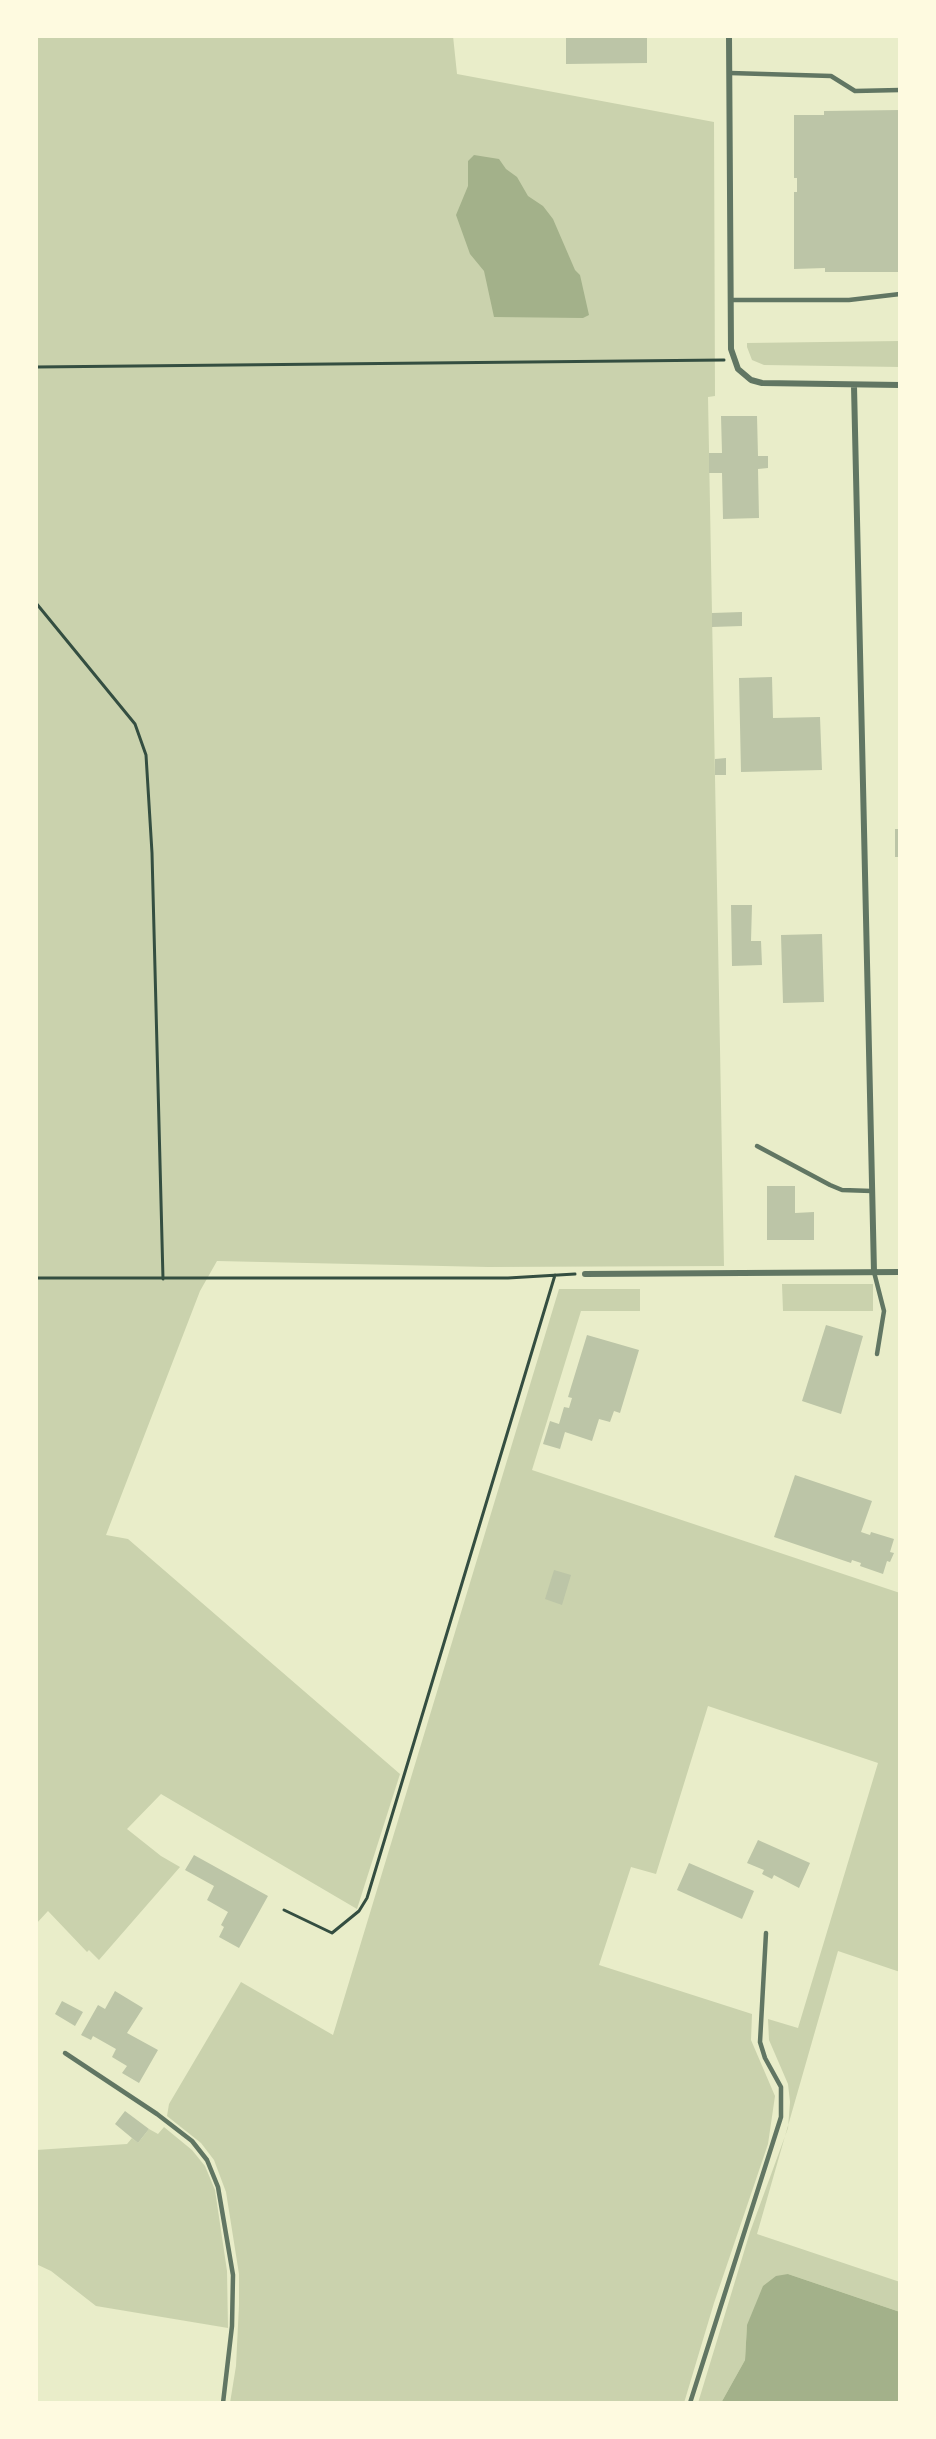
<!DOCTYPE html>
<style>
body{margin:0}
#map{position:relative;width:936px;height:2439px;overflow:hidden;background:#e9edc9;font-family:Ubuntu,sans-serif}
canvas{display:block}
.frame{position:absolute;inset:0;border:38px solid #fefae0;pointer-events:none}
</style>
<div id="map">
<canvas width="936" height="2439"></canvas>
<div class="frame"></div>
</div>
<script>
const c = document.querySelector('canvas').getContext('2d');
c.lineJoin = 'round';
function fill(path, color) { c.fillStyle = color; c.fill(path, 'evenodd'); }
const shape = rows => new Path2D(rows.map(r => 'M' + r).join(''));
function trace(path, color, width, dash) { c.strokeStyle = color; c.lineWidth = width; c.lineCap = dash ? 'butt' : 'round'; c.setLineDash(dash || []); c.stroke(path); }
fill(shape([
 [36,36,453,36,457,74,714,122,715,396,708,397,724,1266,488,1267,217,1261,200,1291,106,1535,128,1539,400,1774,357,1909,161,1794,127,1829,161,1856,180,1867,99,1960,89,1950,87,1952,48,1911,36,1924],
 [900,341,900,367,764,365,752,360,747,347,747,343],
 [782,1284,873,1284,873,1311,783,1311],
 [559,1289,640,1289,640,1311,581,1311,532,1470,900,1593,900,1972,838,1951,757,2234,900,2282,900,2312,788,2274,747,2326,745,2360,721,2403,698,2403,750,2232,788,2128,790,2102,788,2084,769,2040,768,2019,798,2028,878,1763,708,1706,656,1874,631,1867,599,1965,752,2014,751,2040,775,2096,768,2144,714,2303,684,2403,230,2403,236,2366,239,2305,239,2274,226,2192,214,2160,201,2143,167,2116,169,2104,241,1982,333,2035],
 [164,2127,192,2150,205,2166,215,2190,227,2271,228,2328,96,2306,51,2271,36,2264,36,2150,127,2144,132,2138,138,2143,149,2129,158,2134]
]), '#cad2ad');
fill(shape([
 [474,155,499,159,506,169,517,177,528,196,543,206,553,219,575,270,580,275,589,315,583,318,494,317,484,271,470,254,456,215,468,186,468,161],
 [788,2274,900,2312,900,2403,721,2403,745,2360,747,2325,763,2286,776,2276]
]), '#a3b18a');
fill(shape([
 [566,36,647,36,647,63,566,64],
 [900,110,900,272,825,272,825,268,794,269,794,192,797,192,797,178,794,178,794,115,824,115,824,111],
 [721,416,757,416,758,456,768,456,768,468,758,469,759,518,723,519,722,473,709,473,709,453,722,453],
 [742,612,742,626,712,627,712,613],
 [772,677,773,718,820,717,822,770,741,772,739,678],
 [726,758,726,775,715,775,715,759],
 [895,829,900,829,900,857,895,857],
 [731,905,752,905,751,941,761,941,762,965,732,966],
 [822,934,824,1002,783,1003,781,935],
 [767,1186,795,1186,795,1213,814,1212,814,1240,767,1240],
 [826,1325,863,1336,841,1414,802,1401],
 [587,1335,639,1350,620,1413,614,1411,610,1422,599,1419,592,1441,565,1432,560,1449,543,1444,550,1421,559,1424,564,1407,569,1408,572,1398,568,1397],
 [795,1475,872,1501,861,1532,870,1535,871,1532,894,1539,890,1552,894,1553,890,1562,887,1561,883,1574,860,1566,861,1563,852,1560,851,1563,774,1537],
 [554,1570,571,1575,562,1605,545,1599],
 [758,1840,810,1863,799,1888,774,1875,772,1879,762,1874,764,1870,747,1863],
 [194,1855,268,1896,239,1948,219,1937,224,1927,221,1925,228,1912,207,1900,214,1886,185,1870],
 [689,1863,754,1891,742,1919,677,1890],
 [115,1991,143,2008,127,2033,158,2050,139,2083,122,2073,127,2066,112,2057,116,2049,93,2036,91,2040,81,2035,98,2005,105,2009],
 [62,2001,83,2012,75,2026,55,2014],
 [125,2111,149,2129,138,2143,115,2124]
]), '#bcc5a7');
trace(shape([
 [36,367,724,360],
 [36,603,135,724,146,755,152,853,163,1279],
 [36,1278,508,1278,575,1274],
 [284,1910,332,1933,359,1911,367,1898,555,1275]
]), '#344e41', 3);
trace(shape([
 [730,73,831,76,855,91,900,90],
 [731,300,849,300,900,294],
 [757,1146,830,1185,842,1190,872,1191],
 [874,1272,884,1311,877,1354],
 [65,2053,157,2114,192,2141,207,2160,218,2187,233,2275,232,2326,223,2403],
 [690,2403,781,2117,781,2087,765,2058,760,2042,766,1933]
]), '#617663', 4.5);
trace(shape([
 [729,36,731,349,738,369,751,380,762,383,900,385],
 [854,386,874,1272],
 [585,1274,900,1272]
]), '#617663', 6);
</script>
